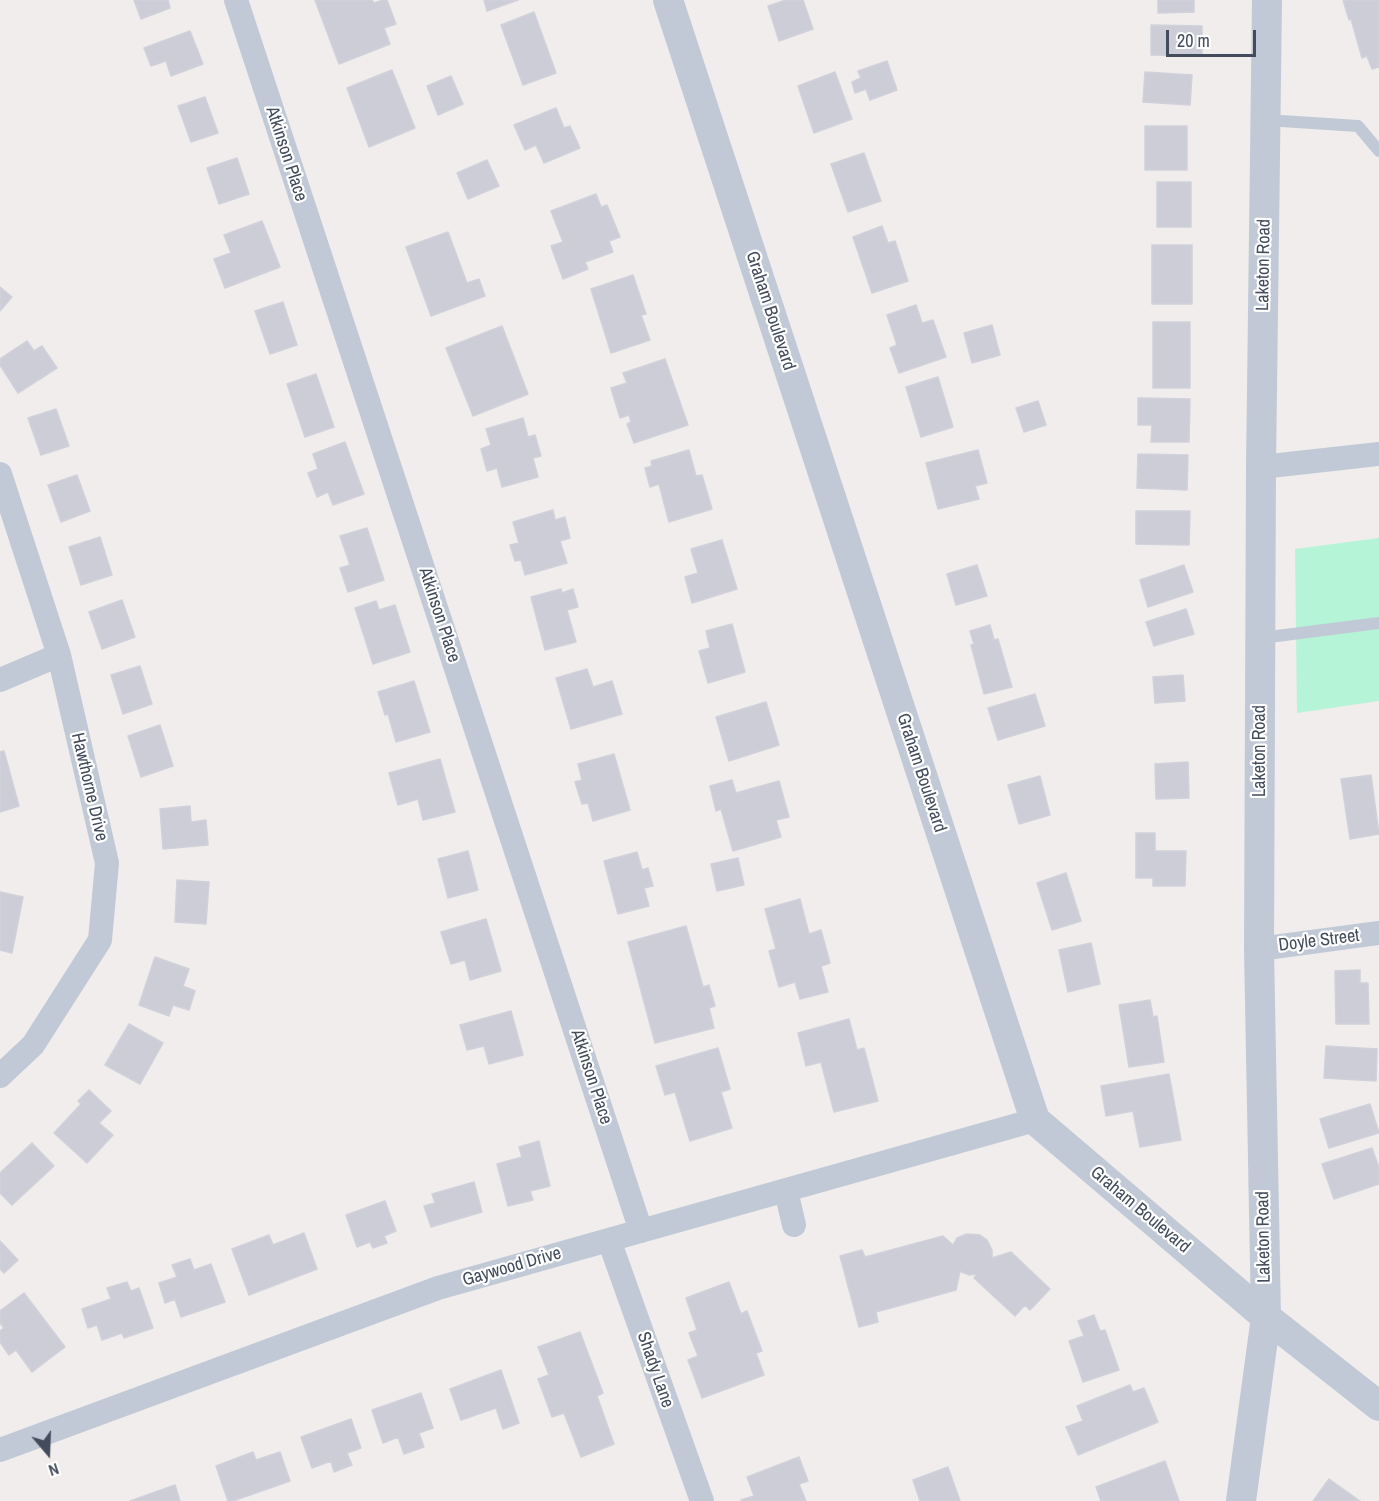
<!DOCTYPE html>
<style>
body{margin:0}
#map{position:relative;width:1379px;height:1501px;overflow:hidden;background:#f0edec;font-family:"Archivo Narrow",sans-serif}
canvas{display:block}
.north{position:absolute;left:18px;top:1423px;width:60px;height:60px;-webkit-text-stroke:4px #fff;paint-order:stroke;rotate:161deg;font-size:16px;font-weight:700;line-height:24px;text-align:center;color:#434c5c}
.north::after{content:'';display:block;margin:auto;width:21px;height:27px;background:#434c5c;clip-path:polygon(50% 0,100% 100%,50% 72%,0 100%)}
.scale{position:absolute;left:1166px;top:30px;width:90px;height:27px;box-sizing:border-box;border:3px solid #434c5c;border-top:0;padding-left:8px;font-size:18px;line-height:21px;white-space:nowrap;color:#434c5c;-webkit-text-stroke:4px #fff;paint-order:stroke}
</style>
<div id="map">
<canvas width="1379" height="1501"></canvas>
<div class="north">N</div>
<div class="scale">20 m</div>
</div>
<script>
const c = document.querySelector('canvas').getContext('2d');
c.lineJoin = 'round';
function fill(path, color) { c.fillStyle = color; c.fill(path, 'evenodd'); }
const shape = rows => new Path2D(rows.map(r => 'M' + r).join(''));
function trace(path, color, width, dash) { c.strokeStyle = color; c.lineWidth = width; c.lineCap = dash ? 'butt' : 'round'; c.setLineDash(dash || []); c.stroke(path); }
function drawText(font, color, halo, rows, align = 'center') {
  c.font = font + ' "Archivo Narrow",sans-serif'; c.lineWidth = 4.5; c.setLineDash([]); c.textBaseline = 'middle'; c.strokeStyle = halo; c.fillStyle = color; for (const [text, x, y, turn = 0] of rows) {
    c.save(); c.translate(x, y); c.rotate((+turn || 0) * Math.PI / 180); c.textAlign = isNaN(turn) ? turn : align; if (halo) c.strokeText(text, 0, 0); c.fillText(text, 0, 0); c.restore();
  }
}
fill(shape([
 [1379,538,1379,701,1297,713,1295,549]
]), '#b5f4d7');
const building = shape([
 [134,0,168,0,170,8,141,19,134,0],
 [315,0,372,0,374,3,383,0,387,0,396,24,384,28,390,44,339,64,315,0],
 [484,0,518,0,487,11,484,0],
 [786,0,803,0,813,29,779,41,768,6,786,0],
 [1158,0,1194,0,1194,12,1158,13,1158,0],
 [1343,0,1379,0,1379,67,1372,69,1367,56,1362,58,1351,19,1349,20,1343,0],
 [534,12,556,73,523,85,501,25,534,12],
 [1151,25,1202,26,1202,56,1151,55,1151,25],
 [190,31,203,64,171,76,166,61,151,66,144,48,190,31],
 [887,61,897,90,870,100,866,89,855,93,852,82,861,78,858,71,887,61],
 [392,70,415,128,369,147,347,88,392,70],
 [835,72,852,119,814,133,798,86,835,72],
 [1145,72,1192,75,1190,105,1143,102,1145,72],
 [451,76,463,104,438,115,427,86,451,76],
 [205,97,218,133,191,142,178,106,205,97],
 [556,108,564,128,570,126,580,148,544,163,536,145,525,150,514,125,556,108],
 [1145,126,1187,126,1187,170,1145,170,1145,126],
 [864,153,881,201,848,212,831,164,864,153],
 [237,158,249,194,219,204,207,168,237,158],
 [487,160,499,186,468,199,457,173,487,160],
 [1157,182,1191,182,1191,227,1157,227,1157,182],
 [596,194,601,207,607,205,620,237,609,241,613,252,585,262,588,269,563,279,551,246,563,242,551,211,596,194],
 [262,221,280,267,225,288,214,259,231,253,224,235,262,221],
 [882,226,888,243,895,241,908,281,872,293,853,237,882,226],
 [448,232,467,283,479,279,485,296,431,316,406,247,448,232],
 [1152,245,1192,245,1192,304,1152,304,1152,245],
 [633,275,646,314,641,315,650,340,611,353,591,289,633,275],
 [0,287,12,297,0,311,0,287],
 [283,302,297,345,270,354,255,311,283,302],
 [916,305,922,323,933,320,946,357,899,373,890,348,897,345,887,315,916,305],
 [1153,322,1190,322,1190,388,1153,388,1153,322],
 [992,325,1000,355,972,363,964,333,992,325],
 [502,326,528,394,473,416,446,348,502,326],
 [27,341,34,351,42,346,57,368,18,393,0,365,0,359,27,341],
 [665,359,688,425,634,443,627,424,631,422,629,415,620,418,611,388,627,383,623,373,665,359],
 [316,374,334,427,305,437,287,384,316,374],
 [938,377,953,427,921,437,906,387,938,377],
 [1138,398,1190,399,1189,442,1151,442,1152,425,1138,425,1138,398],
 [1038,401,1046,425,1024,432,1016,408,1038,401],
 [56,409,69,446,41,455,28,418,56,409],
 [523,418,528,437,535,435,541,456,533,458,538,477,502,487,497,468,487,471,481,449,491,445,486,429,523,418],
 [345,442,364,494,333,505,328,492,317,497,308,473,318,469,313,454,345,442],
 [689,450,696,476,702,475,712,509,669,522,659,484,650,487,645,468,652,466,651,461,689,450],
 [978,450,987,483,975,486,979,499,938,509,926,463,978,450],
 [1138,454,1188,455,1187,490,1137,488,1138,454],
 [77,475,90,511,61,522,48,485,77,475],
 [553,510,555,520,565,517,570,538,560,541,567,563,525,575,521,560,515,561,510,545,519,543,513,522,553,510],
 [1136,511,1190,511,1189,545,1136,544,1136,511],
 [367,528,384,580,348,592,340,568,350,565,340,536,367,528],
 [100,537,112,575,81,585,69,547,100,537],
 [722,540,737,589,692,603,685,577,698,573,691,549,722,540],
 [977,565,987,596,956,605,947,574,977,565],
 [1184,565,1193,592,1148,607,1140,580,1184,565],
 [561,589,562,593,573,589,578,607,567,610,576,642,545,650,531,597,561,589],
 [122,600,135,637,102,649,89,612,122,600],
 [376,601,379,610,395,605,410,652,373,664,355,608,376,601],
 [1186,609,1194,634,1154,646,1146,622,1186,609],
 [732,624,745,672,708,683,699,651,710,648,706,631,732,624],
 [990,625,994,640,998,639,1012,687,984,694,971,645,974,644,970,631,990,625],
 [140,666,152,704,123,714,111,675,140,666],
 [587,669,593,687,612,681,622,714,571,729,556,678,587,669],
 [1183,675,1185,701,1155,703,1153,677,1183,675],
 [414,681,430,732,396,742,388,714,385,715,378,692,414,681],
 [1035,694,1045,726,998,740,988,708,1035,694],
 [766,702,779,745,729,761,716,717,766,702],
 [160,725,173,766,141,777,128,736,160,725],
 [4,751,19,806,0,812,0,752,4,751],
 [614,754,630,810,593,821,588,803,582,804,575,782,582,780,578,764,614,754],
 [440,759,455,812,423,820,418,799,398,805,389,773,440,759],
 [1188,762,1189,798,1156,799,1155,764,1188,762],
 [1371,775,1379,834,1350,839,1341,779,1371,775],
 [1040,776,1050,815,1019,824,1008,785,1040,776],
 [732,780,736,793,779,781,789,817,776,820,781,837,733,851,721,809,716,811,710,786,732,780],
 [190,806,191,822,206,820,208,845,163,849,160,809,190,806],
 [1136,833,1155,833,1155,851,1186,851,1185,886,1153,886,1153,878,1136,878,1136,833],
 [468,851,478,890,448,898,438,859,468,851],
 [637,852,642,870,648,868,653,886,644,888,649,906,618,914,604,861,637,852],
 [738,858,744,885,717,891,711,864,738,858],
 [1066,873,1081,921,1052,930,1037,883,1066,873],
 [177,880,209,882,206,924,175,922,177,880],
 [0,892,23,897,12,953,0,950,0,892],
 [800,899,809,934,821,930,830,963,821,966,828,992,800,999,795,982,779,987,769,951,776,949,765,909,800,899],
 [486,919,501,971,470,980,465,960,451,964,441,932,486,919],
 [686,926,703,987,709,985,715,1006,709,1008,714,1028,655,1043,628,942,686,926],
 [1091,943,1100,984,1068,992,1059,950,1091,943],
 [155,957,189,969,183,986,195,991,189,1010,173,1005,169,1016,139,1005,155,957],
 [1360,970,1360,983,1368,983,1369,1024,1336,1024,1335,971,1360,970],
 [1150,1000,1153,1017,1157,1016,1164,1062,1129,1067,1119,1005,1150,1000],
 [511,1011,523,1055,489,1064,484,1046,467,1050,460,1025,511,1011],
 [849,1019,857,1050,864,1048,878,1101,834,1112,821,1062,806,1066,798,1033,849,1019],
 [129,1024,163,1043,140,1084,105,1065,129,1024],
 [1326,1046,1377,1049,1376,1081,1324,1078,1326,1046],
 [718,1048,730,1089,721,1092,732,1128,690,1141,675,1092,665,1095,656,1066,718,1048],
 [1169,1074,1181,1140,1140,1147,1133,1111,1106,1116,1101,1086,1169,1074],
 [89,1090,111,1111,99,1123,113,1135,87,1163,54,1133,81,1104,78,1101,89,1090],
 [1370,1104,1379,1133,1329,1148,1320,1119,1370,1104],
 [539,1141,550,1186,530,1191,533,1200,508,1206,497,1164,522,1157,519,1147,539,1141],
 [32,1143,54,1166,12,1205,0,1193,0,1173,32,1143],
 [1372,1148,1379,1168,1379,1184,1334,1199,1322,1164,1372,1148],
 [474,1182,482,1212,431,1227,424,1206,435,1203,432,1194,474,1182],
 [385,1201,396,1231,384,1236,387,1243,373,1248,370,1242,357,1247,346,1215,385,1201],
 [304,1233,317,1269,249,1295,232,1249,269,1235,273,1245,304,1233],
 [967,1234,980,1235,987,1240,992,1250,992,1258,1011,1252,1050,1289,1030,1310,1025,1305,1015,1316,974,1278,977,1274,969,1275,960,1271,956,1290,876,1312,878,1322,859,1327,840,1256,862,1250,865,1257,943,1236,953,1245,957,1238,967,1234],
 [0,1241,18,1260,4,1273,0,1269,0,1241],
 [190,1259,194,1270,211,1264,225,1302,181,1317,175,1299,165,1303,159,1283,177,1277,172,1265,190,1259],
 [127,1282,131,1291,139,1288,153,1328,124,1338,122,1333,102,1340,97,1325,88,1328,82,1309,111,1299,107,1288,127,1282],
 [729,1282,741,1314,747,1311,762,1351,756,1353,764,1375,702,1398,688,1360,698,1356,689,1333,697,1330,686,1298,729,1282],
 [24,1293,65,1347,32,1372,16,1350,9,1355,0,1342,0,1331,4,1328,0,1323,0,1311,24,1293],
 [1094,1315,1100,1331,1105,1330,1119,1370,1083,1382,1069,1341,1084,1336,1078,1321,1094,1315],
 [580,1332,603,1393,597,1396,614,1444,581,1457,564,1413,552,1417,538,1379,549,1375,538,1347,580,1332],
 [501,1370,519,1423,503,1429,496,1408,461,1420,450,1389,501,1370],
 [1130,1385,1133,1392,1144,1388,1158,1422,1078,1455,1066,1427,1083,1421,1077,1406,1130,1385],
 [421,1393,433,1428,419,1433,424,1447,404,1454,398,1437,383,1443,372,1410,421,1393],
 [351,1419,361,1448,347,1453,352,1465,334,1472,331,1461,312,1468,301,1437,351,1419],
 [253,1452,256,1460,280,1452,290,1481,233,1501,228,1501,216,1466,253,1452],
 [799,1457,808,1481,799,1484,806,1501,742,1501,741,1500,754,1496,747,1477,799,1457],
 [1165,1461,1179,1501,1101,1501,1096,1487,1165,1461],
 [948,1467,960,1501,920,1501,913,1480,948,1467],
 [1329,1479,1360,1501,1313,1501,1329,1479],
 [175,1485,180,1501,130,1501,175,1485]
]);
fill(building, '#cccdd6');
trace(building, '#d0d1da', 1.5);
trace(shape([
 [1266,120,1358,126,1379,151],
 [1261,638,1379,623]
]), '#c1c9d6', 12);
trace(shape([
 [236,0,641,1231],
 [1261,467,1379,454],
 [0,474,59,655,107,863,100,940,33,1045,0,1076],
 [0,680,59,655],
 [1259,949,1379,933],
 [786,1191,794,1225],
 [609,1240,702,1501],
 [0,1450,438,1288,1035,1120]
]), '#c1c9d6', 24);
trace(shape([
 [668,0,1035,1120,1266,1317,1379,1406],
 [1241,1501,1266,1317,1259,949,1261,467,1267,0]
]), '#c1c9d6', 30);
drawText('18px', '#434c5c', '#fff', [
 ["Atkinson Place",286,154,72],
 ["Laketon Road",1264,265,-89],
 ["Graham Boulevard",770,311,72],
 ["Atkinson Place",439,615,72],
 ["Laketon Road",1260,751,-90],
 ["Graham Boulevard",921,773,72],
 ["Hawthorne Drive",89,787,77],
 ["Doyle Street",1319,941,-7],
 ["Atkinson Place",591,1077,72],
 ["Graham Boulevard",1140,1210,40],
 ["Laketon Road",1264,1237,-91],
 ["Gaywood Drive",512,1267,-16],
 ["Shady Lane",655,1370,71]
]);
</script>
